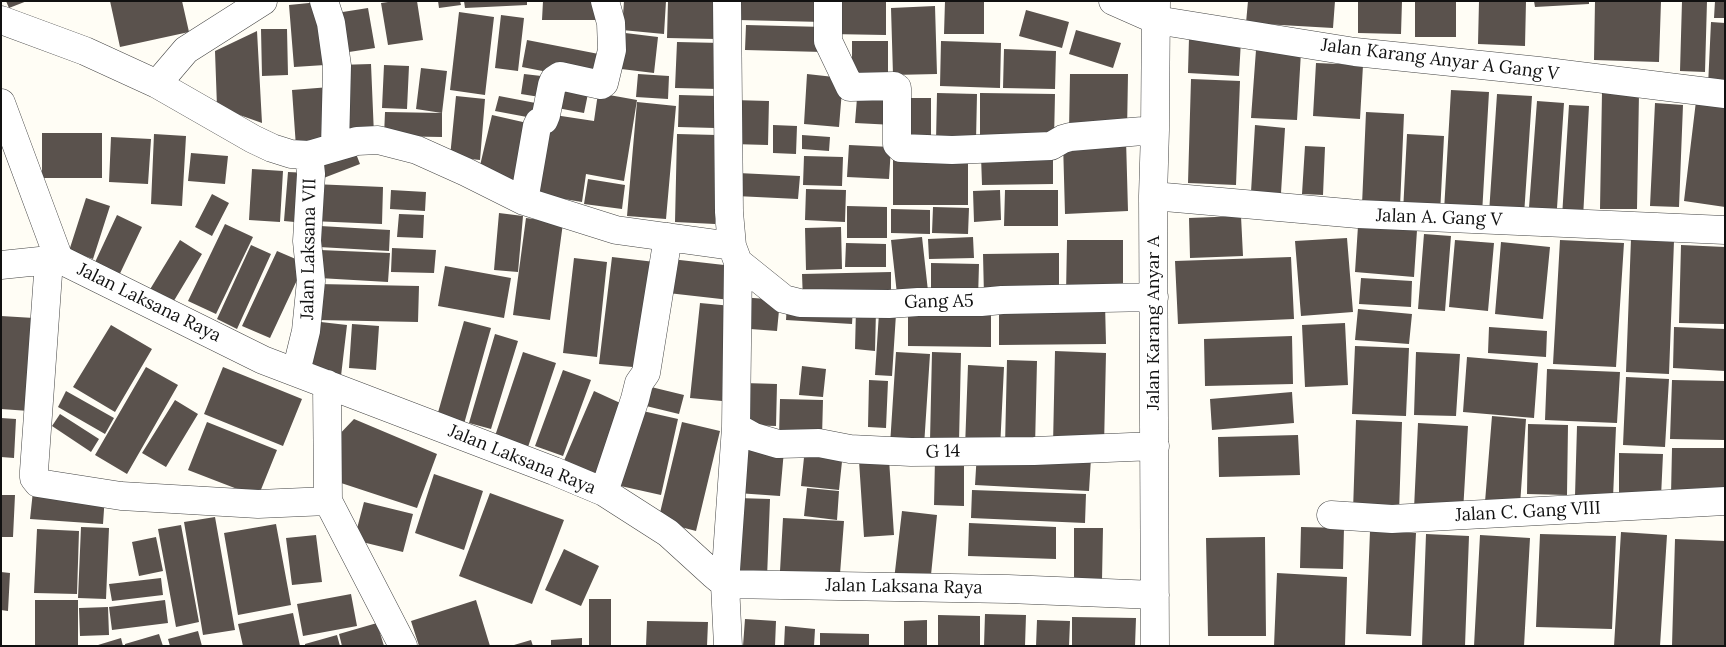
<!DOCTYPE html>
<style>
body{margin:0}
#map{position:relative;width:1726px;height:647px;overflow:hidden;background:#fffdf5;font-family:Lora,serif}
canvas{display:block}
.frame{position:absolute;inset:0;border:2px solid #111;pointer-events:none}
</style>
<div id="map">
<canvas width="1726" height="647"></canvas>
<div class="frame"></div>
</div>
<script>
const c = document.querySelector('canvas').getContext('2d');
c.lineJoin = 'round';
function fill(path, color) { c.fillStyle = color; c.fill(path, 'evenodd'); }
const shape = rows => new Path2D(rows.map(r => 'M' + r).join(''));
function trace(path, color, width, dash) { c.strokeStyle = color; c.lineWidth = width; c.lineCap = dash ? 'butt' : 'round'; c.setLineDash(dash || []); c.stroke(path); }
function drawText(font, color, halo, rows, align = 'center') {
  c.font = font + ' Lora,serif'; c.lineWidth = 5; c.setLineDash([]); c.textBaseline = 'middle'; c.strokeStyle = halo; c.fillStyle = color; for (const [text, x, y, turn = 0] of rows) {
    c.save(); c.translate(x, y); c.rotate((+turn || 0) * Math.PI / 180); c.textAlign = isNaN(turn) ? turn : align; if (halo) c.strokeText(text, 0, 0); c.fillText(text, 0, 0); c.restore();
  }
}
fill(shape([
 [6,1,27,1,9,8],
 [110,1,182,1,189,32,120,47],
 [395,1,417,1,423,40,388,45,381,3],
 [438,1,460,1,461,5,439,8],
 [464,1,527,1,527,5,465,8],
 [543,1,598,1,598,20,542,20],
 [624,1,666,1,664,34,622,30],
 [668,1,718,1,716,39,667,38],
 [738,1,823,1,823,22,738,20],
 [831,1,886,1,886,35,830,34],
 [945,1,984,1,984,34,944,34],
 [1248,1,1335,1,1333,28,1246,23],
 [1358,1,1402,1,1401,34,1358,33],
 [1415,1,1456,1,1456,37,1415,37],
 [1479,1,1526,1,1525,46,1478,44],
 [1534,1,1589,1,1589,4,1535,7],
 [1595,1,1661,1,1659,62,1594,60],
 [1682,1,1707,1,1705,72,1680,71],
 [1715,1,1725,1,1725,18,1714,18],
 [319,2,325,65,294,67,289,5],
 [935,6,937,74,893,75,891,8],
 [368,8,375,48,336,54,330,14],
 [1026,10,1069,22,1062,48,1019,36],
 [459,12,494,17,485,95,450,90],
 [501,15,524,18,518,71,495,68],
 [1711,22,1725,23,1725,87,1708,86],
 [746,25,824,27,823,52,745,50],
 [261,29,287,29,288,75,262,76],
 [1076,30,1121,43,1113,68,1069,54],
 [257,31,262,123,217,107,215,51],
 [617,32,658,37,654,73,613,68],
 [1189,38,1241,40,1239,76,1188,73],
 [527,40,609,56,604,83,522,67],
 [852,41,888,41,888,84,852,84],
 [941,41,1001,43,1000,88,940,86],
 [677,42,721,43,719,89,675,88],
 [1004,49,1056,51,1055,89,1003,88],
 [1256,50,1301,52,1297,120,1251,118],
 [1316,63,1363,65,1360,119,1313,116],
 [371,64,374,135,341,136,338,65],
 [384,65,409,66,407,109,382,108],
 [421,68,447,71,442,113,416,109],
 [524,74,550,77,546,98,521,94],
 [638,74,669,76,668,99,636,97],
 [807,74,843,78,839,127,804,124],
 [1070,74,1128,74,1127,132,1069,131],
 [558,78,590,84,584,113,552,107],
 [1191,79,1240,81,1236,185,1188,183],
 [330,87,334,145,296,147,292,90],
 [1451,90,1489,92,1482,214,1444,211],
 [1602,92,1639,93,1637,209,1600,209],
 [598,93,637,100,624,181,586,174,582,202,528,193,548,114,594,121],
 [937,93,977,94,976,141,936,141],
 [980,93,1055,94,1054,140,980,138],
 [1497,94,1532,96,1524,215,1489,213],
 [679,95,717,96,715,128,678,127],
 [456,96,485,99,480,160,450,157],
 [499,96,546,105,543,120,495,111],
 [857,98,896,100,894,125,855,123],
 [899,98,931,98,931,144,899,145],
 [733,100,769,101,768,145,732,144],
 [1537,101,1564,103,1556,223,1528,221],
 [1696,101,1725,106,1725,207,1684,201],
 [637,102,676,106,666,219,627,216],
 [1655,103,1683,105,1679,207,1650,206],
 [1569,105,1589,106,1583,218,1562,217],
 [385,112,442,113,442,137,384,136],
 [1366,112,1404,114,1400,207,1362,205],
 [492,115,536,125,521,184,478,174],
 [773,125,797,126,796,154,773,153],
 [1255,125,1285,128,1281,193,1251,192],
 [42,133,102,133,102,178,42,178],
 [154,134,186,136,182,206,151,204],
 [677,134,717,135,715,224,675,222],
 [1407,134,1444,136,1440,214,1403,212],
 [802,135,830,137,829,151,802,149],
 [111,137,151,139,148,184,109,182],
 [1126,139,1128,211,1065,214,1063,142],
 [849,145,891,147,889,179,847,177],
 [353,146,360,164,321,179,314,161],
 [1305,146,1325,147,1323,195,1302,194],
 [191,153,228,156,225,184,188,181],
 [893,155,968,155,968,205,893,205],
 [1053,155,1053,184,982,185,981,156],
 [804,156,843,157,842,186,803,185],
 [252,169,283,171,280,222,249,220],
 [288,172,309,173,305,223,284,221],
 [738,173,800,176,798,199,736,196],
 [588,179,625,185,622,209,584,204],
 [313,184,383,187,382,224,311,221],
 [806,189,846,190,845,222,805,220],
 [391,190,426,192,425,211,390,209],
 [1000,190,1001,220,974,222,973,191],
 [1005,190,1058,190,1058,226,1004,226],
 [212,194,229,203,212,236,195,227],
 [86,198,110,206,93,259,69,251],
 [847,206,887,207,887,238,847,238],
 [933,207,969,208,968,234,932,233],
 [891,209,930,210,930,234,891,233],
 [499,213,523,216,518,272,494,270],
 [399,214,424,215,423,238,397,237],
 [117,215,142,227,115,284,90,273],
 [1241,216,1243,256,1190,258,1189,218],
 [526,218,563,223,550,320,513,315],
 [225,224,253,237,216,314,188,301],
 [320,226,390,230,389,251,319,247],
 [1358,226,1417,230,1414,277,1355,272],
 [841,227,842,269,806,270,805,228],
 [1424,234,1451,236,1445,311,1418,309],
 [922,237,928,291,897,294,891,240],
 [973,237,974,258,929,259,928,239],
 [1347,238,1353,312,1301,316,1295,241],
 [1631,239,1674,241,1669,374,1626,372],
 [180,240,202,254,172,304,149,291],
 [1067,240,1123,240,1123,295,1066,294],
 [1455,240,1494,243,1488,311,1449,307],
 [1560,240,1624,243,1616,367,1553,364],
 [1501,242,1550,247,1543,319,1495,314],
 [846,243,886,244,886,267,845,267],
 [251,245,271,254,237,329,217,319],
 [1681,245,1725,247,1725,324,1679,323],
 [392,248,436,250,434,273,391,272],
 [320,250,390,253,388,282,319,278],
 [277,251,305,263,270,338,242,326],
 [1059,253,1059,295,984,296,983,254],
 [612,257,655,262,644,368,599,364],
 [1291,257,1294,319,1178,324,1175,261],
 [574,258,607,262,597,357,563,353],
 [671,259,733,266,730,300,668,293],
 [931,263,979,264,978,299,931,297],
 [445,266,511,278,504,318,438,306],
 [891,272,891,298,803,301,802,274],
 [1361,278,1412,281,1411,307,1359,304],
 [318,284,419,286,418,322,317,320],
 [740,297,780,300,777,331,737,328],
 [700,303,732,306,722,401,690,398],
 [787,303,853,307,852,324,786,320],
 [999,303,1105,303,1106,344,999,345],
 [908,304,991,305,991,347,908,346],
 [856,309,876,310,875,351,855,349],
 [1358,309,1412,314,1409,344,1355,340],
 [879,313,896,314,892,376,875,375],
 [1,316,34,318,29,411,1,409],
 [312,321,347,325,341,376,307,372],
 [464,321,491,328,464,424,437,416],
 [1345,323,1348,385,1305,387,1302,325],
 [352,324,379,326,376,370,349,368],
 [111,325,152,349,115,412,73,387],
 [1489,327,1547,331,1546,357,1488,353],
 [1674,327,1725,329,1725,371,1673,368],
 [495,334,518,341,491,429,469,423],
 [1292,336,1293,384,1205,386,1204,339],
 [1355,346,1409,348,1406,416,1352,414],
 [1055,351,1106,353,1104,447,1053,445],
 [523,352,556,363,527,450,494,439],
 [896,352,930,354,924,446,890,445],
 [932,352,961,353,959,442,930,441],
 [1416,352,1460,354,1456,416,1414,415],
 [1467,357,1538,363,1534,418,1463,412],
 [1007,360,1037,361,1035,447,1005,446],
 [968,365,1004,367,1000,449,965,448],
 [802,366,826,369,823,397,799,395],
 [146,367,178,385,127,474,95,455],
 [223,367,302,399,283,446,204,414],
 [1547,369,1620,372,1617,423,1545,420],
 [563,370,591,380,563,456,535,446],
 [1626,377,1669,379,1665,447,1623,445],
 [869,380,888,381,886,428,868,427],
 [1672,380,1725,381,1725,440,1670,439],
 [744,383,777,384,776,426,743,425],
 [647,386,684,395,679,414,642,405],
 [66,391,114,418,105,434,58,407],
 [594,391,629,407,596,485,560,470],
 [1292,392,1294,423,1212,430,1210,399],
 [780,399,823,400,822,437,779,436],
 [175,400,198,414,166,467,142,453],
 [634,409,678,419,661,495,616,485],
 [60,414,99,439,91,452,52,426],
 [1492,416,1526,419,1520,505,1485,502],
 [1,418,16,419,14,458,1,457],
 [354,419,437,454,417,508,338,482,334,440],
 [1356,420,1402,422,1399,513,1353,511],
 [207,422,277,450,258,497,188,470],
 [682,422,720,431,696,531,658,521],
 [1418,423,1468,426,1463,512,1414,509],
 [1528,424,1568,425,1567,495,1527,494],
 [1577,426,1616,427,1613,498,1575,496],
 [1298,435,1300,475,1219,477,1218,437],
 [741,446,784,450,780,496,737,493],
 [805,448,843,452,839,490,801,486],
 [1672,448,1725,448,1725,495,1671,495],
 [977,452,1091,458,1089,491,975,485],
 [1619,453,1663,454,1661,497,1619,496],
 [889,459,894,535,864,537,859,461],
 [935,459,964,460,964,506,934,505],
 [434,474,483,491,464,550,415,533],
 [807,488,839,491,837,520,804,516],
 [972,490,1086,494,1085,523,971,518],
 [33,491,105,495,103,524,30,519],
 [490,493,564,520,532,604,459,576],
 [1,495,15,495,13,537,1,537],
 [737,498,770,499,767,578,734,577],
 [364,502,413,514,403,552,354,540],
 [902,511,937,515,930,585,894,580],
 [215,517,235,630,203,635,184,522],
 [783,518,844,521,840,574,780,571],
 [969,523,1056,527,1056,559,968,556],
 [276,524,291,605,238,615,224,533],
 [181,525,199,622,176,627,158,529],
 [81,527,109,528,106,599,78,598],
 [1301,527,1344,528,1343,569,1300,568],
 [1074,528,1103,528,1102,580,1074,579],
 [37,529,79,531,77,594,34,593],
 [1370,531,1416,533,1411,636,1366,634],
 [1621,532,1667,535,1660,646,1614,646],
 [1426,534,1469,536,1465,646,1422,646],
 [1540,534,1616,536,1612,629,1536,627],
 [316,535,322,582,292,585,286,538],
 [1480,535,1530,538,1524,646,1474,646],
 [156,537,163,571,139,576,132,542],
 [1265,537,1266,636,1208,636,1206,538],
 [1675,539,1725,541,1725,646,1672,646],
 [564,549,599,566,581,606,545,590],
 [1,572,10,573,8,611,1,610],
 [1277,573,1347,577,1345,646,1274,646],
 [161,578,163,595,112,601,109,584],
 [351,594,357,626,303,636,297,604],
 [589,599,611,599,611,646,589,646],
 [35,600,78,600,78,646,35,646],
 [165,600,168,623,112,630,109,607],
 [476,600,490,646,419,646,411,621],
 [108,607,109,635,80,636,79,608],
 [293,613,300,646,243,646,238,624],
 [985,614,1026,615,1025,646,984,646],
 [938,615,980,616,980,646,938,646],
 [1072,617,1136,618,1135,646,1072,646],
 [745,619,776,621,775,646,743,646],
 [927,620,927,646,904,646,904,621],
 [1037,620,1070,621,1069,646,1036,646],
 [647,621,708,622,707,646,646,646],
 [377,623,384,646,342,646,339,634],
 [785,626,815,629,814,646,784,646],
 [198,631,202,646,170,646,168,639],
 [820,633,869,634,869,646,820,646],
 [159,634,163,646,125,646,125,644],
 [337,635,340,646,305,646,305,644],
 [121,638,123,646,98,646,98,645],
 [582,638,582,646,551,646,551,640],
 [531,640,533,646,514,646,514,645]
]), '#5a524d');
const minor = shape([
 [324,1,331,23,337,66,335,147],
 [727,1,729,212,732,246,738,262,736,427,725,584,728,646],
 [828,1,828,41,850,87,894,86,897,88,897,144,901,148,952,150,1051,146,1063,139,1070,137,1155,130],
 [1113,1,1156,20,1355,52,1539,71,1725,94],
 [1,20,85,51,157,84,253,139,272,148,291,154,309,155,357,141,378,140,417,150,466,172,524,201,616,230,732,246],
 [157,84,186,50,263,1],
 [1,103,59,259,263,360,554,471,604,492,668,533,713,574,725,584,1008,589,1155,595],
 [1153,196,1358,214,1725,230],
 [524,201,537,126,539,122,544,120,546,115,552,85,554,80,560,76,601,85,604,83,612,50,611,23,605,1],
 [49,260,34,471,34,478,38,483,121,496,258,504,328,501],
 [738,262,784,299,800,303,889,304,918,302,981,302,1002,300,1154,297],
 [1,265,59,259],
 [296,372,306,331,311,281,307,241,311,174,309,155],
 [327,384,328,501,403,646],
 [736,427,754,437,778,444,819,443,850,449,911,452,1034,451,1155,446],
 [604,492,635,399,639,383,646,373,668,237],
 [1331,515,1392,519,1725,501],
 [1155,646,1153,196,1155,130,1156,1]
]);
trace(minor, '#444', 29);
trace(minor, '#fff', 28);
drawText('18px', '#111', '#fff', [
 ["Jalan Karang Anyar A Gang V",1440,60,7],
 ["Jalan A. Gang V",1439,218,2],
 ["Jalan Laksana VII",309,249,-89],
 ["Gang A5",939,302,-1],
 ["Jalan Laksana Raya",149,303,26],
 ["Jalan Karang Anyar A",1154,323,-90],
 ["G 14",943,452,-2],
 ["Jalan Laksana Raya",522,460,22],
 ["Jalan C. Gang VIII",1528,512,-3],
 ["Jalan Laksana Raya",904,587,1]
]);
</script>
